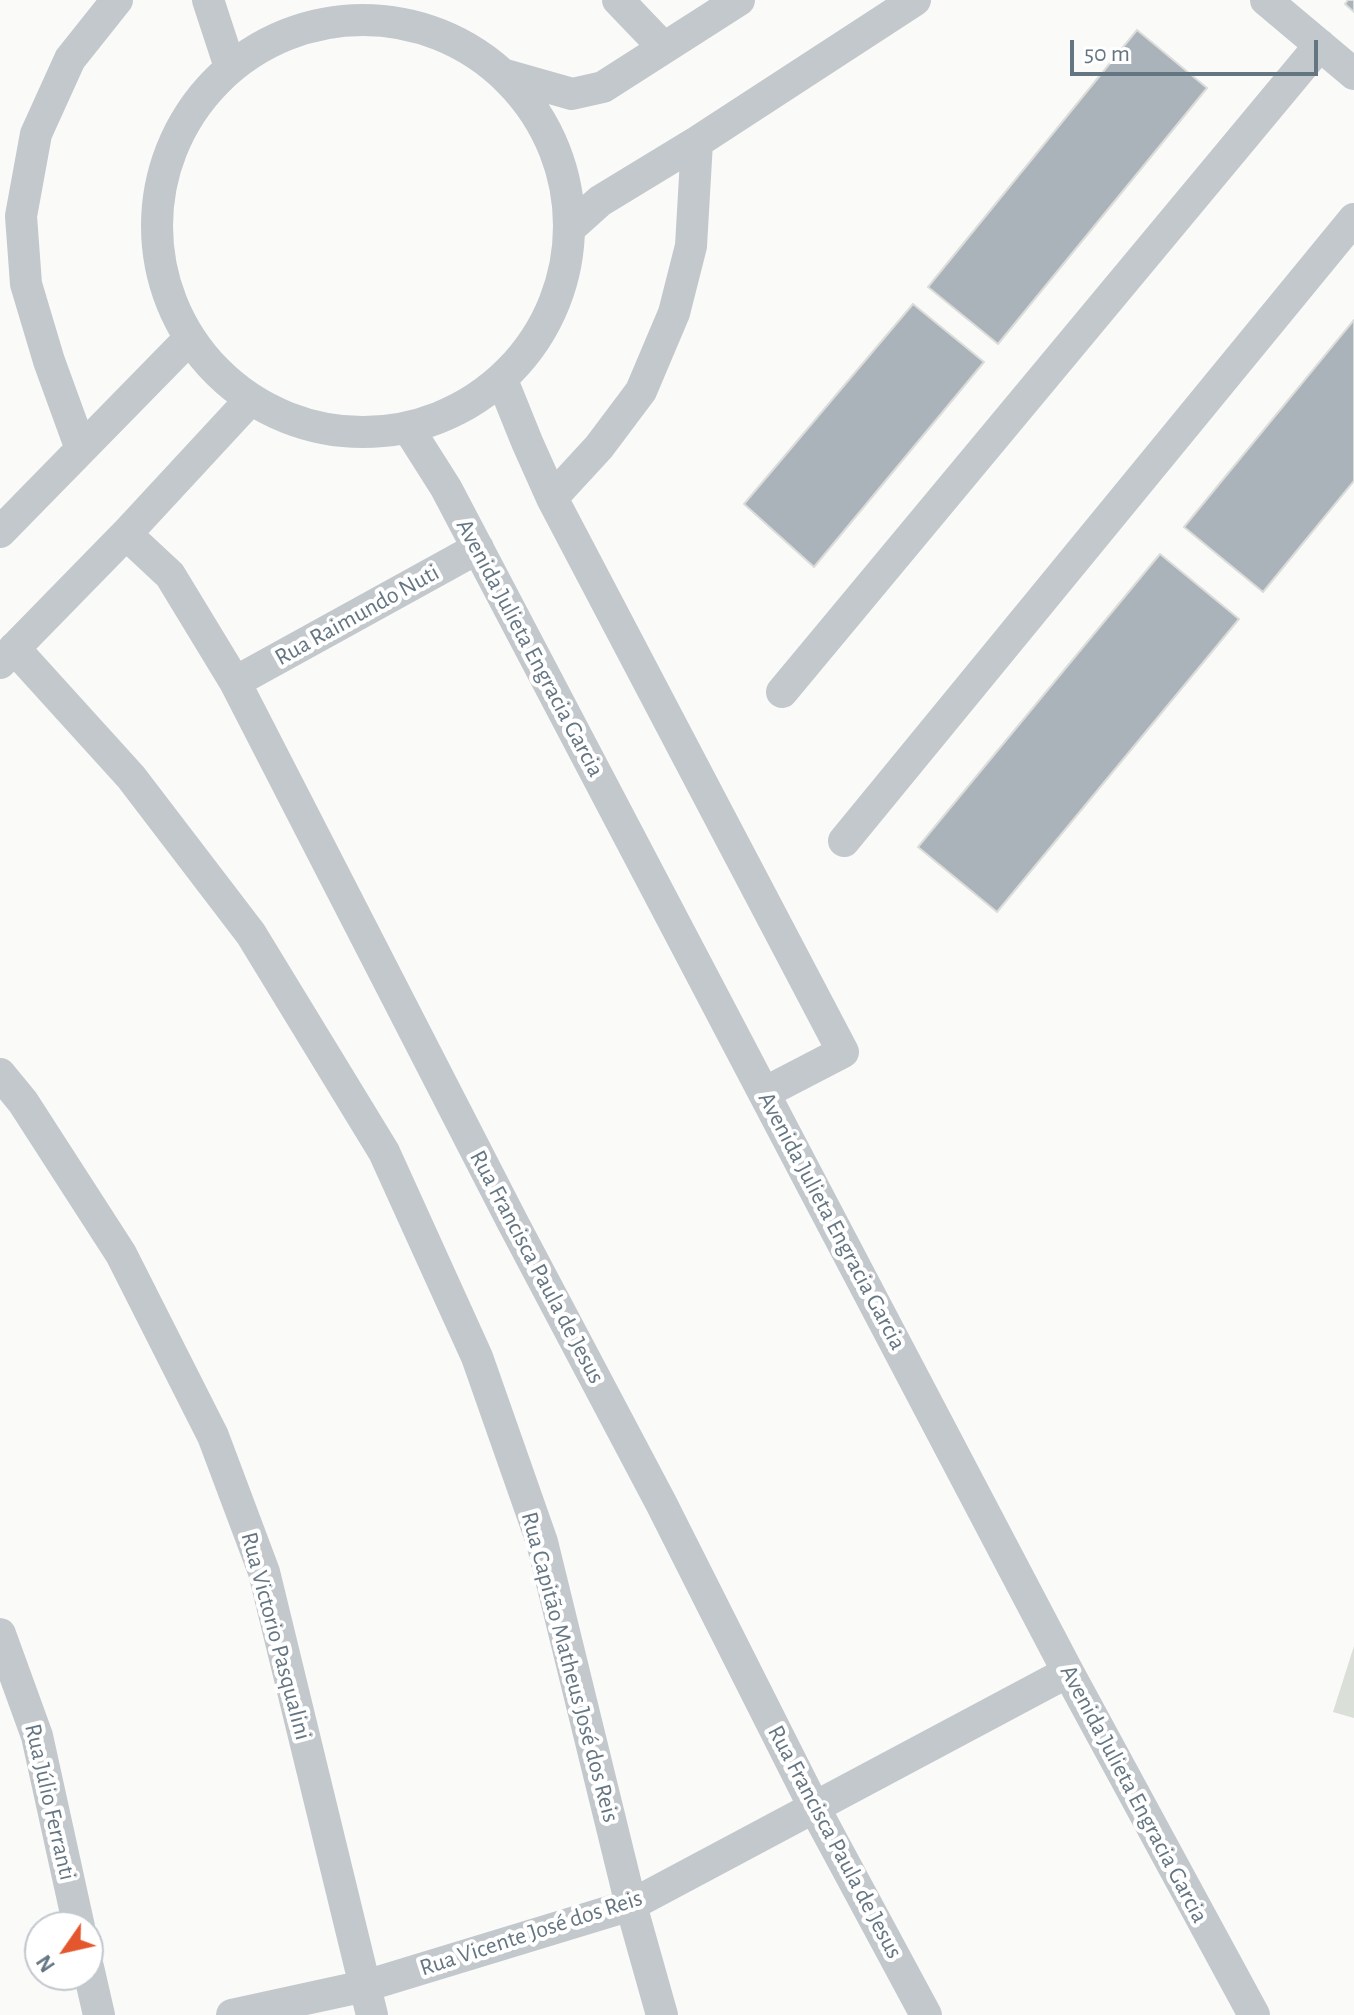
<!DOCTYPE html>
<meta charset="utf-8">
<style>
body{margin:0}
#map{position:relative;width:1354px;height:2015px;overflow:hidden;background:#fafaf8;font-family:"Alegreya Sans",sans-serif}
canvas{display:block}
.north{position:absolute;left:24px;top:1911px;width:80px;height:80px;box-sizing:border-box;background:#fff;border:2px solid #c1c8cd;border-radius:50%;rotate:236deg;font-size:22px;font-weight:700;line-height:32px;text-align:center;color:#657683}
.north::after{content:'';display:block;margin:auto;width:28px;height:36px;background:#e4572e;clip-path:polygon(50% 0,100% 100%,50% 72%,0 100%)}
.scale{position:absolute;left:1070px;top:40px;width:248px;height:36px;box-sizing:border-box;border:4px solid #657683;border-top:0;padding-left:10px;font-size:24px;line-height:28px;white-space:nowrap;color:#657683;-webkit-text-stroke:6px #fff;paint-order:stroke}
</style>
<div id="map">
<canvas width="1354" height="2015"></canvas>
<div class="north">N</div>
<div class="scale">50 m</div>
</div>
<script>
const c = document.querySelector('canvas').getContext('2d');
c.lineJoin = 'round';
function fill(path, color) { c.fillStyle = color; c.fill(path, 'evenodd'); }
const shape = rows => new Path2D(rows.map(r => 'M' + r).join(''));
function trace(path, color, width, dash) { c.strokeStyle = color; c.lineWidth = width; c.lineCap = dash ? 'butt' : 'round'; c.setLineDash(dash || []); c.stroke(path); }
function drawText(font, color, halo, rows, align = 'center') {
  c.font = font + ' "Alegreya Sans",sans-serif'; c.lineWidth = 8; c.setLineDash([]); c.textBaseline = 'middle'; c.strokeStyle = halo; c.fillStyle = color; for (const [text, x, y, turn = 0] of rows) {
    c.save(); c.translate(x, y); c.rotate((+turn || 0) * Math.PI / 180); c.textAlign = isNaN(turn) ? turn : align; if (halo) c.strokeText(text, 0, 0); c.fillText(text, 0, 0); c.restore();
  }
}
fill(shape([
 [1354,1646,1354,1718,1333,1712]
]), '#dadfd7');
const building = shape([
 [1348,0,1354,0,1354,12,1345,4,1348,0],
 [1137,30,1207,88,998,344,928,287,1137,30],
 [913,304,984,362,814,567,744,504,913,304],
 [1354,320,1354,481,1263,592,1184,527,1354,320],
 [1160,554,1239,619,997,912,918,847,1160,554]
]);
fill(building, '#aab3b9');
trace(building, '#dcdcda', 2);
trace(shape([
 [208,0,230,67],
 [618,0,664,48],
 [1266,0,1354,74],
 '157 226a206 206 0 1 1 412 0a206 206 0 1 1-412 0Z',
 [505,75,572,94,603,87,739,0],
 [571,227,600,201,697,142,915,0],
 [502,380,527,442,552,498,843,1052,764,1093],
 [408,428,446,488,1068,1672,1254,2015],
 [81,449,49,361,26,284,21,216,36,134,70,59,117,0],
 [552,498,599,447,641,391,674,313,691,246,697,142],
 [0,532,190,338],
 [126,534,170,575,235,682,513,1223,661,1503,814,1807,926,2015],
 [14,648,131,777,251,934,384,1152,477,1357,542,1542,631,1905,662,2015],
 [0,663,126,534,251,399],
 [235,682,478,548],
 [782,692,1320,45],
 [844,841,1354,219],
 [0,1074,23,1102,121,1254,213,1436,264,1572,372,2015],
 [0,1634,37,1736,79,1927],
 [88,1967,99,2015],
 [232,2015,365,1986,631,1905,1068,1672]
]), '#c3c8cc', 32);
drawText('24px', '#657683', '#fff', [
 ["Rua Raimundo Nuti",357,615,-29],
 ["Avenida Julieta Engracia Garcia",530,648,62],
 ["Avenida Julieta Engracia Garcia",832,1221,62],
 ["Rua Francisca Paula de Jesus",537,1267,62],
 ["Rua Victorio Pasqualini",276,1636,75],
 ["Rua Capitão Matheus José dos Reis",570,1667,75],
 ["Avenida Julieta Engracia Garcia",1134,1794,62],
 ["Rua Júlio Ferranti",50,1802,77],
 ["Rua Francisca Paula de Jesus",835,1842,62],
 ["Rua Vicente José dos Reis",531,1933,-18]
]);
</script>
